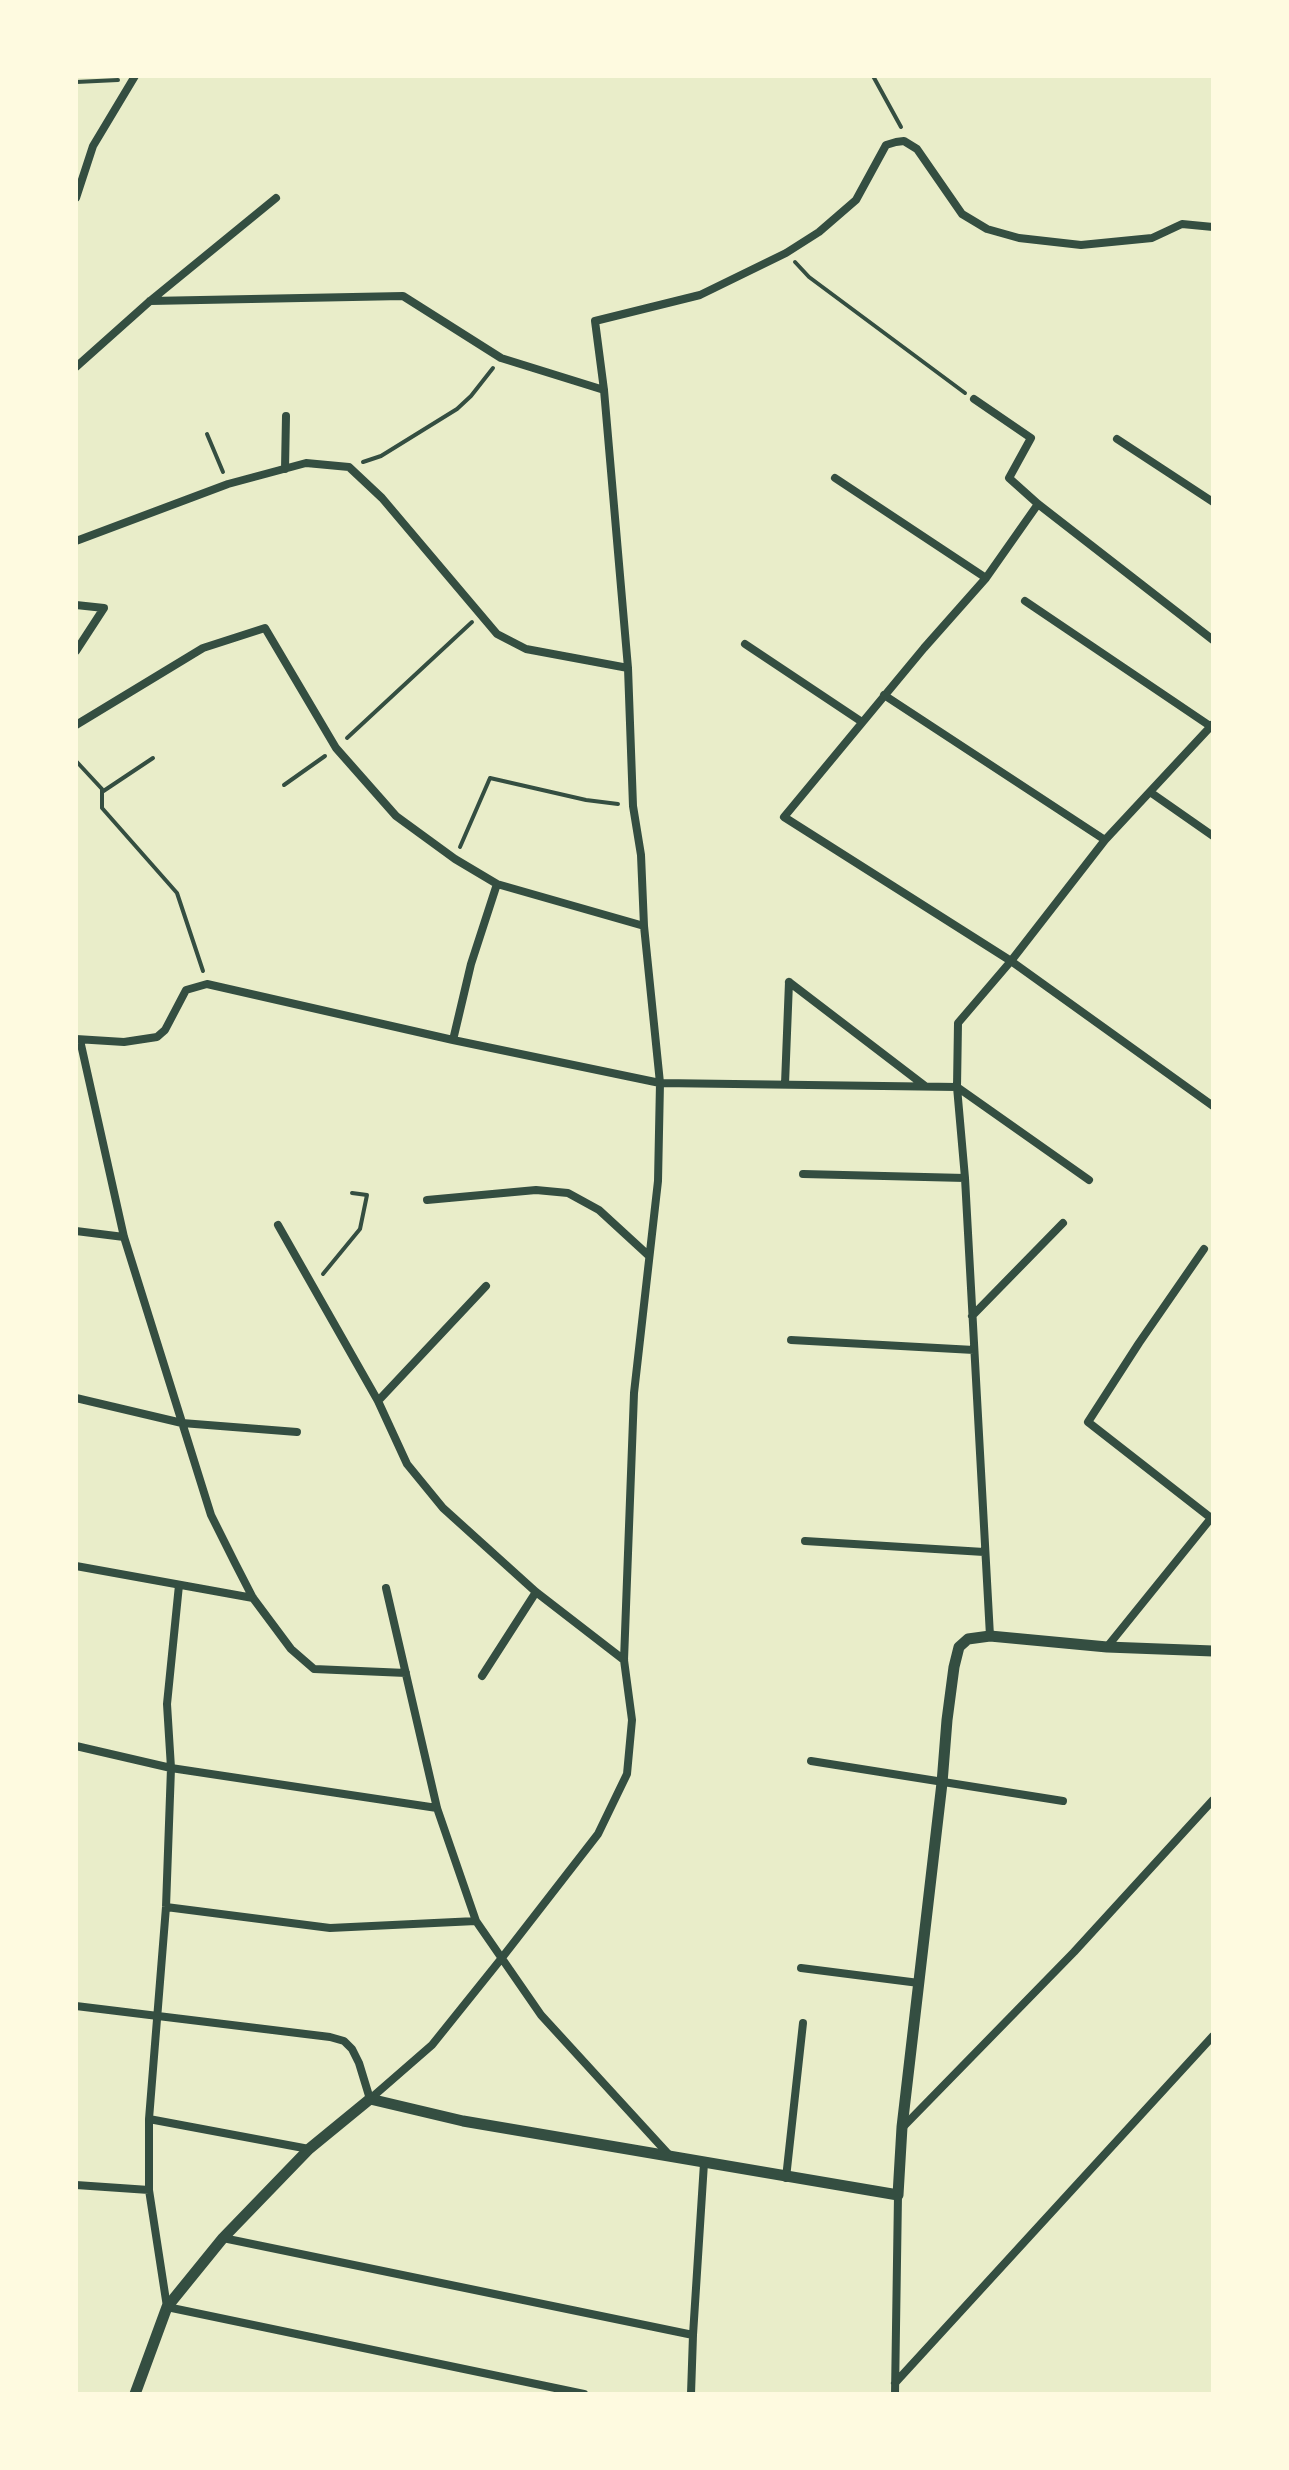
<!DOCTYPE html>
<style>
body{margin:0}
#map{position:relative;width:1289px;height:2470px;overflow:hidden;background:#e9edc9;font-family:Manrope,sans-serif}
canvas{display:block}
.frame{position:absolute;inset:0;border:78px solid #fefae0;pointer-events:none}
</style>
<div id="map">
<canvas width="1289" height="2470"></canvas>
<div class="frame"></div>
</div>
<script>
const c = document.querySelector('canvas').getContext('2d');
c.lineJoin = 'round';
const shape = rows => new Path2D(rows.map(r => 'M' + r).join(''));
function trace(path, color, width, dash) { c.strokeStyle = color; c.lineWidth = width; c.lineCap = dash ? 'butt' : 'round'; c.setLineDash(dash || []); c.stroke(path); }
trace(shape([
 [873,76,901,127],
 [76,82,118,80],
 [795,262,809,277,965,393],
 [207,434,223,472],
 [363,462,381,456,457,409,471,396,493,368],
 [347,738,472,622],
 [76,761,102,789,102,808,177,893,203,971],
 [284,785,325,756],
 [102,792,153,758],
 [460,847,490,778,586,800,618,804],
 [323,1274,360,1229,367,1195,352,1193]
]), '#344e41', 4);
trace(shape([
 [76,198,93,146,135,76],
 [150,301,403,296,501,358,604,390],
 [76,367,150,301,276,198],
 [974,399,1031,438,1009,478,1038,504,1213,640],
 [1117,439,1213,502],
 [285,469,286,416],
 [835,478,986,578],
 [1038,504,986,578,924,648,784,817,1011,961,1213,1106],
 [76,541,228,484,306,463,349,467,382,498,497,634,526,649,628,668],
 [1025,601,1213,728],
 [76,605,104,608,76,651],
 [745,644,862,722],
 [884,695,1105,840],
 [76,725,203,648,265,628,336,748,396,816,455,859,497,884,644,926],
 [1150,792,1213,836],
 [789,982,925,1086],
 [76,1039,124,1042,157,1037,165,1030,186,990,207,984,453,1040,660,1083,957,1087,1089,1180],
 [80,1040,124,1237,211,1515,235,1563,253,1598,291,1649,314,1669,406,1673],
 [453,1040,471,964,497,884],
 [785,1084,789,982],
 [803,1174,965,1178],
 [427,1200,536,1190,568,1193,599,1210,648,1255],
 [278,1225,378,1401,407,1464,443,1508,536,1592,624,1660],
 [76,1231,124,1237],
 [1204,1249,1139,1343,1088,1422,1211,1518],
 [972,1316,1063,1223],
 [791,1340,974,1350],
 [76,1398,182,1423,297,1432],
 [378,1401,486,1286],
 [805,1541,984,1552],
 [76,1566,253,1598],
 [179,1585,167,1704,171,1768,166,1907,149,2119,149,2190,167,2307,584,2394],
 [386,1588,437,1808,476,1921,541,2015,671,2157],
 [990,1636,965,1178,957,1087,958,1023,1011,961,1105,840,1213,724],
 [1107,1647,1212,1517],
 [482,1676,536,1592],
 [76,1746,171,1768,437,1808],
 [811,1761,1063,1801],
 [166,1907,330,1928,476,1921],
 [801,1968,919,1983],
 [76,2006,330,2037,344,2041,352,2049,359,2063,370,2099,432,2045,501,1959,598,1834,627,1774,632,1720,624,1660,634,1393,658,1181,660,1083,644,926,641,855,633,806,628,668,604,390,595,321,700,295,786,253,819,232,856,200,886,145,896,142,904,141,917,149,962,214,987,229,1019,238,1081,245,1152,238,1182,224,1213,227],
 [149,2119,309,2149],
 [903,2127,1074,1952,1213,1800],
 [786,2178,803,2023],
 [76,2185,149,2190],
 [223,2238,693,2335],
 [895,2383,1213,2036],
 [691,2394,693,2335,704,2163],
 [895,2394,898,2195]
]), '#344e41', 8);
trace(shape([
 [135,2394,167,2307,223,2238,309,2149,370,2099,463,2121,898,2195,902,2127,942,1783,947,1720,954,1667,959,1647,968,1639,990,1636,1107,1647,1213,1651]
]), '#344e41', 11);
</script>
